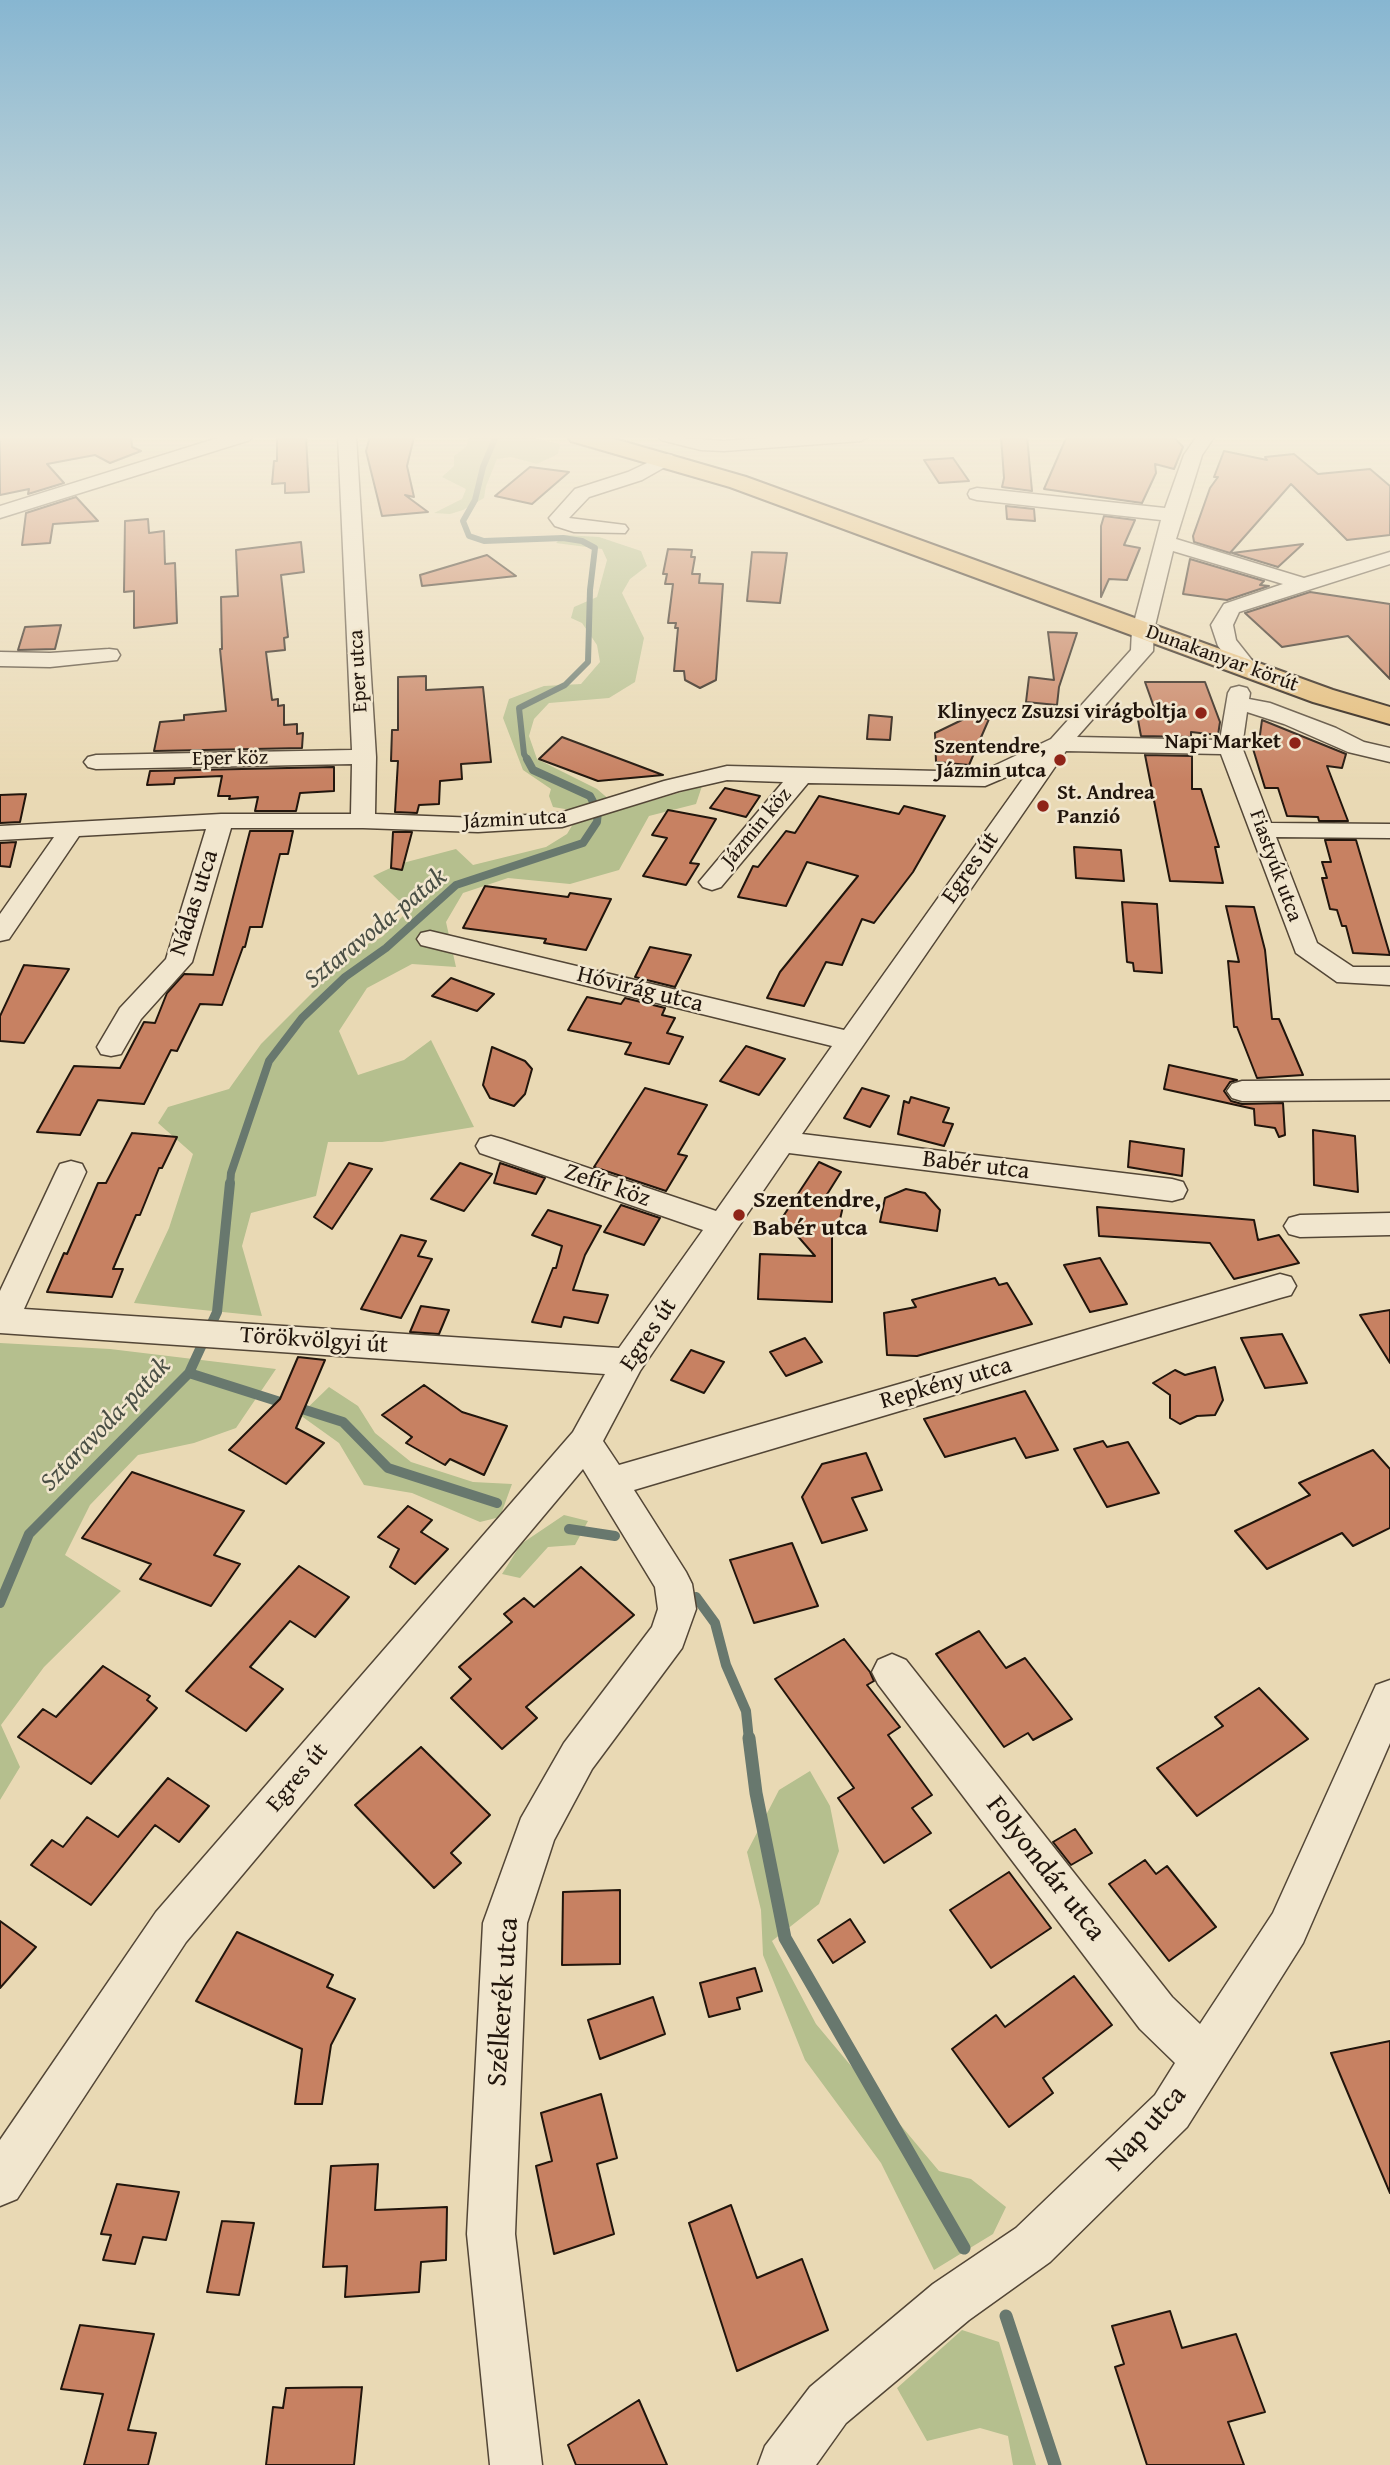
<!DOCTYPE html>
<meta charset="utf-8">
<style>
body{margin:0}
canvas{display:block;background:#e9d9b4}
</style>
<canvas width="1390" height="2465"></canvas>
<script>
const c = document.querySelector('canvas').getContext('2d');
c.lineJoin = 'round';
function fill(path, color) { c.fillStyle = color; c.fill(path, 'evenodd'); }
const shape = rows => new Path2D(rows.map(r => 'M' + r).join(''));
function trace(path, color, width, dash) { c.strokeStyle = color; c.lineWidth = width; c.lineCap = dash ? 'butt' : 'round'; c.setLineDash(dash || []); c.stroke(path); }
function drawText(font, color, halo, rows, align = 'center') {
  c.font = font + ' "Gentium Book Plus",serif'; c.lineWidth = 5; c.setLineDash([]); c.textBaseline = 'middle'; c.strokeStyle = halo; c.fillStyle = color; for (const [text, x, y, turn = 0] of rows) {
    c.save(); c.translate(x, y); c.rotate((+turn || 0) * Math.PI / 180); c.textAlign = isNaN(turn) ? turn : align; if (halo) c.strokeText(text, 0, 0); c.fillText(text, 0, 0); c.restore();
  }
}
fill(shape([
 [470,436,524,436,560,444,558,454,537,464,511,457,497,459,486,486,484,498,463,510,450,514,434,513,462,499,466,489,442,477,454,466,454,456,466,447],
 [564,535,599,537,641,551,647,566,630,579,622,593,644,638,635,682,609,698,549,703,534,719,529,736,537,759,597,789,611,801,577,811,553,807,549,796,551,789,523,770,503,718,509,699,544,686,581,684,600,662,597,645,582,623,571,618,574,607,597,597,607,560,602,549,556,543],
 [702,786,696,804,649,816,619,870,570,884,508,878,463,893,446,922,456,967,412,964,367,988,339,1031,358,1075,404,1060,431,1040,474,1127,382,1142,328,1142,316,1196,251,1213,242,1246,262,1316,134,1303,169,1228,193,1154,158,1123,168,1107,229,1089,261,1044,327,978,348,954,382,937,409,910,373,876,399,864,456,849,473,865,546,847,567,834,573,824],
 [0,1343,110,1349,276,1369,236,1428,194,1443,138,1455,90,1505,65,1555,121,1591,44,1667,1,1725,20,1767,0,1800],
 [329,1387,358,1406,375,1433,411,1462,473,1482,512,1484,500,1517,480,1522,412,1493,364,1485,339,1443,300,1415],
 [564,1515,588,1521,575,1545,548,1547,520,1578,502,1574,521,1544],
 [810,1771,830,1806,839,1851,819,1904,772,1941,816,2024,939,2171,971,2179,1006,2207,993,2234,934,2270,881,2163,805,2060,763,1955,761,1910,747,1852,779,1790],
 [962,2330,999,2342,1036,2465,1013,2465,1008,2436,980,2428,927,2441,897,2388]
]), '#b5bf8e');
trace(shape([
 [496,436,483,467,475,500,463,521,469,536,484,541,563,538,582,541,595,548,590,590,588,662,565,685,519,708,524,754,528,761]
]), '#68786e', 6);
trace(shape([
 [230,1185,231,1173,269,1061,302,1018,345,977,386,948,456,885,583,843,597,822,598,811,590,796,533,770,527,759]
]), '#68786e', 8);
trace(shape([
 [189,1373,343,1422,388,1468,497,1503],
 [569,1529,615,1536],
 [696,1597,715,1623,726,1665,746,1711,749,1740],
 [0,1603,29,1534,189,1373,217,1312,230,1183]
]), '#68786e', 10);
trace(shape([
 [749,1738,756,1793,785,1938,964,2248],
 [1006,2316,1055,2465]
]), '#68786e', 13);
const building = shape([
 [0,436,131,436,132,447,141,451,110,463,95,455,47,464,64,483,28,494,29,489,0,495,0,436],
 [277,436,306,436,309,492,285,493,285,483,272,484,274,461,277,461,277,436],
 [1001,436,1027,436,1032,491,1002,487,1004,478,1001,436],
 [1067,436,1173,436,1183,447,1174,469,1155,464,1156,473,1142,503,1044,489,1067,436],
 [370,437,414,437,407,466,414,497,405,495,428,512,382,516,366,451,370,437],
 [1224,451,1267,460,1265,457,1294,454,1318,474,1370,469,1390,486,1390,535,1347,540,1291,484,1230,553,1194,542,1193,536,1210,488,1218,477,1214,477,1224,451],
 [953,458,969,481,939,483,924,460,953,458],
 [530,467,569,472,532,504,495,496,530,467],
 [76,497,98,521,53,524,50,543,22,545,26,513,76,497],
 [1006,506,1034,509,1035,521,1007,519,1006,506],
 [1104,516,1135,520,1124,545,1140,548,1127,580,1109,579,1101,597,1101,526,1104,516],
 [148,519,149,533,164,531,165,564,175,563,177,623,134,628,134,591,124,592,125,521,148,519],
 [301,542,304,572,281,575,288,637,284,638,285,650,266,652,272,700,278,699,278,706,284,705,284,725,297,724,297,734,303,733,302,748,154,751,160,722,184,720,184,715,226,711,220,649,222,649,221,597,238,596,236,550,301,542],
 [1303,544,1278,567,1232,553,1303,544],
 [668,549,692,550,691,557,695,557,692,574,700,574,699,583,723,584,716,680,700,688,685,680,684,671,674,671,678,628,675,628,676,623,668,623,673,584,665,584,667,574,663,574,668,549],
 [752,552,787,553,780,603,747,601,752,552],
 [487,555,516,576,422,586,420,575,487,555],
 [1190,559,1264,581,1260,585,1269,586,1227,600,1183,594,1190,559],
 [1310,592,1390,604,1390,679,1348,636,1282,647,1245,613,1310,592],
 [61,625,55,649,18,650,25,627,61,625],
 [1048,632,1077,633,1059,687,1057,705,1026,702,1029,677,1054,680,1048,632],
 [426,676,426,690,483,687,491,762,461,764,462,779,440,781,439,804,419,805,417,813,395,812,398,761,391,761,392,730,398,730,398,677,426,676],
 [1145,682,1205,682,1220,722,1218,735,1191,732,1191,737,1141,736,1136,709,1155,710,1145,682],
 [869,715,892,717,890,740,867,739,869,715],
 [966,718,989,719,969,765,936,762,935,733,966,718],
 [1262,720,1346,754,1342,768,1327,766,1348,821,1319,821,1318,817,1287,816,1278,788,1265,788,1250,739,1259,742,1262,720],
 [562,737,663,775,598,781,539,759,562,737],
 [1145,755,1192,756,1192,789,1201,789,1219,847,1215,847,1223,883,1170,881,1145,755],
 [334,767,334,791,300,793,296,811,255,811,258,797,229,799,230,796,218,796,222,776,175,778,174,784,147,785,150,771,334,767],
 [725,788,760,796,746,817,710,808,725,788],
 [26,794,20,822,0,823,0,795,26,794],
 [819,796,899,814,904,806,945,816,913,872,874,923,862,919,842,965,826,962,804,1006,767,998,780,972,858,876,807,862,786,906,738,897,753,866,758,867,786,831,795,833,819,796],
 [668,810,716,819,690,863,699,864,686,885,643,876,667,838,652,835,668,810],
 [250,831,293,831,288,854,280,854,262,927,250,927,245,947,243,947,222,1005,200,1004,177,1051,171,1050,144,1104,98,1100,80,1135,37,1132,74,1066,120,1068,144,1022,155,1023,167,993,184,974,213,975,250,831],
 [393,832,412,832,402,870,391,868,393,832],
 [1325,840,1356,840,1390,955,1353,953,1346,926,1342,926,1337,910,1330,909,1322,878,1327,878,1322,862,1331,862,1325,840],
 [16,842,10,867,0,866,0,843,16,842],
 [1074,847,1121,850,1124,881,1076,878,1074,847],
 [485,886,568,897,570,893,611,899,586,950,544,943,546,939,463,928,485,886],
 [1122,902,1157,904,1162,973,1134,971,1133,963,1127,962,1122,902],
 [1226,906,1254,907,1265,950,1272,1019,1279,1019,1303,1075,1257,1078,1237,1027,1234,1027,1228,961,1239,962,1226,906],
 [650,947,691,955,675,987,635,977,650,947],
 [24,965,69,969,24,1043,0,1041,0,1016,24,965],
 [451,978,494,994,477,1011,432,996,451,978],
 [587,997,621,1004,625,998,665,1008,662,1015,675,1018,667,1033,683,1037,669,1064,625,1054,631,1043,568,1030,587,997],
 [746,1046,785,1059,759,1095,720,1081,746,1046],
 [492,1047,525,1061,532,1069,525,1094,514,1106,490,1098,483,1085,492,1047],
 [1169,1065,1237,1080,1230,1082,1224,1091,1231,1101,1242,1104,1283,1103,1285,1135,1279,1137,1275,1128,1255,1125,1254,1109,1164,1089,1169,1065],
 [645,1088,707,1105,678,1154,687,1156,666,1191,594,1167,645,1088],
 [862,1088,889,1096,870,1127,844,1118,862,1088],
 [911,1097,949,1108,943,1122,953,1124,944,1146,898,1134,904,1101,909,1103,911,1097],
 [1313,1130,1355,1136,1358,1192,1314,1185,1313,1130],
 [132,1133,177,1137,162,1168,159,1168,140,1215,136,1215,113,1269,123,1269,112,1297,47,1292,64,1253,67,1254,98,1183,106,1183,132,1133],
 [1130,1141,1184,1149,1182,1176,1128,1167,1130,1141],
 [819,1162,841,1172,826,1196,844,1202,838,1228,832,1227,832,1302,758,1299,760,1254,815,1256,782,1218,819,1162],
 [349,1163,372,1169,332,1229,314,1217,349,1163],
 [460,1163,492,1174,464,1211,431,1199,460,1163],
 [500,1163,545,1178,536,1194,494,1183,500,1163],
 [906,1189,925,1193,940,1210,937,1231,880,1222,885,1198,906,1189],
 [621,1205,660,1218,644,1245,604,1232,621,1205],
 [1097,1207,1254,1220,1258,1240,1279,1235,1299,1263,1234,1279,1210,1243,1099,1236,1097,1207],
 [548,1210,601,1226,585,1255,573,1290,608,1295,598,1323,564,1317,561,1327,532,1322,553,1268,556,1268,562,1246,532,1235,548,1210],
 [401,1235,426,1241,418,1256,432,1259,401,1318,361,1309,401,1235],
 [1100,1258,1127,1304,1090,1312,1064,1265,1100,1258],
 [995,1278,999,1285,1007,1283,1032,1324,917,1356,887,1355,884,1313,916,1307,912,1300,995,1278],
 [421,1306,449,1310,439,1334,410,1332,421,1306],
 [1390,1310,1390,1363,1360,1315,1390,1310],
 [1282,1334,1307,1383,1265,1388,1241,1338,1282,1334],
 [805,1338,822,1362,786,1376,770,1352,805,1338],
 [691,1350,724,1362,704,1393,671,1380,691,1350],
 [298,1357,325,1360,296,1428,324,1443,286,1484,229,1450,280,1399,298,1357],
 [1215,1367,1223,1400,1215,1415,1197,1416,1180,1424,1170,1418,1170,1395,1153,1383,1175,1370,1185,1375,1215,1367],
 [424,1385,462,1412,507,1426,484,1475,450,1459,445,1465,406,1443,412,1437,382,1415,424,1385],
 [1025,1391,1058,1450,1026,1458,1015,1438,945,1457,924,1419,1025,1391],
 [1103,1441,1107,1447,1128,1442,1159,1493,1107,1507,1074,1449,1103,1441],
 [1373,1450,1390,1469,1390,1528,1353,1546,1342,1533,1267,1569,1235,1531,1310,1495,1299,1483,1373,1450],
 [866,1453,882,1490,852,1498,867,1530,822,1543,802,1497,822,1464,866,1453],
 [132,1472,244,1511,214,1555,240,1564,211,1606,140,1579,151,1564,82,1538,132,1472],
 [408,1506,432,1520,421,1532,448,1549,415,1584,390,1567,399,1549,378,1537,408,1506],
 [792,1543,818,1606,754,1623,730,1560,792,1543],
 [299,1566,349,1597,315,1637,290,1621,250,1667,283,1689,246,1731,186,1691,299,1566],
 [581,1567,634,1615,526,1707,537,1718,502,1749,451,1698,471,1679,459,1667,512,1622,504,1614,524,1598,534,1607,581,1567],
 [979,1631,1006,1668,1025,1658,1072,1719,1033,1740,1028,1733,1004,1747,936,1654,979,1631],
 [844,1639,870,1672,874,1681,867,1685,900,1727,888,1735,932,1795,912,1808,931,1833,884,1863,838,1798,854,1788,775,1679,844,1639],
 [103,1666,150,1696,147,1700,157,1708,91,1784,18,1737,43,1709,56,1717,103,1666],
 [1259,1688,1308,1739,1197,1816,1157,1768,1223,1726,1215,1717,1259,1688],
 [421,1747,490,1815,451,1853,461,1863,434,1888,355,1805,421,1747],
 [168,1778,209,1806,179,1842,155,1825,91,1905,31,1865,52,1840,63,1847,87,1817,118,1837,168,1778],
 [1075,1829,1092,1853,1071,1865,1053,1842,1075,1829],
 [1145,1860,1156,1874,1167,1866,1216,1927,1169,1961,1109,1884,1145,1860],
 [1009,1872,1051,1928,991,1968,950,1910,1009,1872],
 [620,1890,620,1964,562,1965,563,1892,620,1890],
 [850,1919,865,1942,833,1963,818,1940,850,1919],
 [0,1921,36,1947,0,1988,0,1921],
 [237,1932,333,1975,327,1987,355,1999,331,2045,322,2104,295,2104,302,2049,196,2001,237,1932],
 [755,1968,762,1991,737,1998,740,2009,709,2017,700,1983,755,1968],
 [1074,1976,1112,2025,1043,2078,1053,2093,1009,2127,952,2049,996,2015,1005,2027,1074,1976],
 [653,1997,665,2034,600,2059,588,2020,653,1997],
 [1390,2041,1390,2193,1331,2053,1390,2041],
 [601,2094,617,2158,597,2164,614,2234,554,2254,536,2166,552,2161,541,2113,601,2094],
 [378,2164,375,2210,447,2207,446,2260,421,2262,419,2292,345,2297,347,2266,323,2267,331,2166,378,2164],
 [117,2184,179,2192,166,2240,143,2237,135,2264,103,2260,111,2235,101,2234,117,2184],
 [731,2205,757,2278,802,2259,828,2330,737,2371,689,2223,731,2205],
 [222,2221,254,2223,239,2295,207,2292,222,2221],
 [1170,2311,1182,2348,1236,2334,1265,2412,1228,2422,1244,2465,1147,2465,1115,2367,1124,2364,1112,2326,1170,2311],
 [80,2325,154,2334,128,2430,156,2433,148,2465,84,2465,103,2394,61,2389,80,2325],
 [362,2387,354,2465,266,2465,273,2407,283,2408,286,2388,362,2387],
 [639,2400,667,2465,576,2465,568,2445,639,2400]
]);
fill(building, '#c78162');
trace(building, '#21150c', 2);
const minor = shape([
 [224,436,253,436,250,440,0,518,0,506,224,436],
 [338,436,356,436,376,757,375,814,478,818,560,813,664,781,727,766,981,772,1051,739,1131,650,1132,630,1161,520,977,500,970,498,968,494,970,490,977,488,1165,508,1184,455,1197,436,1215,436,1202,455,1176,539,1304,578,1390,552,1390,564,1239,612,1233,625,1236,640,1259,669,1256,674,1248,676,1240,674,1218,646,1211,625,1224,604,1283,584,1173,551,1154,630,1153,651,1077,737,1220,740,1228,693,1231,688,1239,686,1247,688,1250,693,1249,699,1270,703,1336,728,1364,742,1390,748,1390,762,1348,752,1284,724,1247,712,1242,747,1271,823,1390,824,1390,838,1276,837,1317,943,1353,967,1390,967,1390,985,1337,982,1296,953,1221,754,1066,751,802,1134,1172,1179,1183,1182,1187,1190,1183,1198,1172,1201,789,1153,640,1371,603,1441,619,1465,1280,1274,1291,1277,1296,1286,1291,1295,1280,1298,634,1490,686,1572,692,1584,696,1609,682,1648,592,1769,554,1840,527,1923,515,2234,542,2465,490,2465,467,2234,483,1923,521,1818,564,1743,652,1627,658,1609,655,1587,583,1469,186,1942,17,2199,0,2206,0,2140,156,1912,573,1432,605,1374,0,1333,0,1291,56,1172,60,1164,71,1161,82,1164,86,1172,24,1309,619,1348,703,1230,480,1153,476,1146,480,1139,491,1136,502,1139,716,1211,832,1046,421,945,417,939,421,933,430,931,844,1030,1032,766,985,786,808,783,721,887,712,890,703,887,699,882,783,782,727,780,679,791,562,827,478,832,363,828,231,828,192,962,141,1019,121,1054,111,1056,101,1054,97,1047,120,1008,166,959,206,829,79,836,9,939,0,941,0,914,54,837,0,840,0,826,221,814,351,814,352,764,96,769,88,767,84,762,88,757,96,755,352,750,338,436],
 [658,436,724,441,783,436,870,436,861,441,724,451,701,450,661,440,658,436],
 [666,454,672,455,675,459,672,463,642,480,589,497,569,518,625,525,628,529,625,533,574,532,555,526,549,518,575,489,628,472,666,454],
 [109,649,117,650,120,655,117,660,50,667,0,666,0,652,50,653,109,649],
 [1390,1080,1390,1100,1242,1101,1232,1098,1227,1091,1232,1084,1242,1081,1390,1080],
 [1390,1213,1390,1235,1300,1237,1289,1234,1284,1226,1289,1218,1300,1215,1390,1213],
 [892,1654,906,1660,1172,1997,1200,2024,1273,1913,1376,1685,1390,1680,1390,1743,1303,1943,1187,2127,1050,2262,969,2320,846,2423,816,2465,758,2465,765,2446,810,2387,933,2284,1016,2228,1155,2095,1175,2063,1140,2029,878,1684,872,1672,878,1660,892,1654]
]);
const major = shape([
 [568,436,604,436,746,477,1333,690,1390,707,1390,724,1313,702,730,487,571,441,568,436]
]);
trace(minor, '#534636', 3);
trace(major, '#21150c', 4);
fill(minor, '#f1e6ce');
fill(major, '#e4bc7a');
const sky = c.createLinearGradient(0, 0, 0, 781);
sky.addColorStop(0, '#87b6d1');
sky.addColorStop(0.56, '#f5eedd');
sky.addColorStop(1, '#f5eedd00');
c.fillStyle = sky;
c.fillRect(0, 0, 1390, 781);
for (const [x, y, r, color] of [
 [1201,713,7,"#8f2418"],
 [1295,743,7,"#8f2418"],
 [1060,760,7,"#8f2418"],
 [1043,806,7,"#8f2418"],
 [739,1215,7,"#8f2418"]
]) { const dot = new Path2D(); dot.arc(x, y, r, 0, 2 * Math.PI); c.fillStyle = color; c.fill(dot); trace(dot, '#f1e6ce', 2.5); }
drawText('21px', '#21150c', '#f1e6ce', [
 ["Dunakanyar körút",1222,659,20],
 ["Eper utca",359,671,-93],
 ["Eper köz",230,759,-1],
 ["Jázmin utca",515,820,-3],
 ["Jázmin köz",757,828,-50],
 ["Fiastyúk utca",1275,866,70]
]);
drawText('bold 21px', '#21150c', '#f1e6ce', [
 ["Klinyecz Zsuzsi virágboltja",1187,713],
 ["Napi Market",1281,743],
 ["Szentendre,",1046,748],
 ["Jázmin utca",1046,772],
 ["St. Andrea",1057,794,"left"],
 ["Panzió",1057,818,"left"]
], 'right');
drawText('24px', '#21150c', '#f1e6ce', [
 ["Egres út",971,868,-55],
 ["Nádas utca",195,903,-72],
 ["Hóvirág utca",640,990,14],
 ["Babér utca",976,1166,7],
 ["Zefír köz",607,1186,19],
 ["Egres út",649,1335,-56],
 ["Törökvölgyi út",314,1341,4],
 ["Repkény utca",946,1384,-16],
 ["Egres út",298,1778,-50]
]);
drawText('bold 24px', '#21150c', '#f1e6ce', [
 ["Szentendre,",753,1201],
 ["Babér utca",753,1229]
], 'left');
drawText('italic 26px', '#4a4f45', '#f1e6ce', [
 ["Sztaravoda-patak",376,929,-39],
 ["Sztaravoda-patak",106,1425,-46]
]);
drawText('28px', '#21150c', '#f1e6ce', [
 ["Folyondár utca",1045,1869,52],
 ["Szélkerék utca",504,2002,-86],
 ["Nap utca",1147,2129,-48]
]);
</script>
